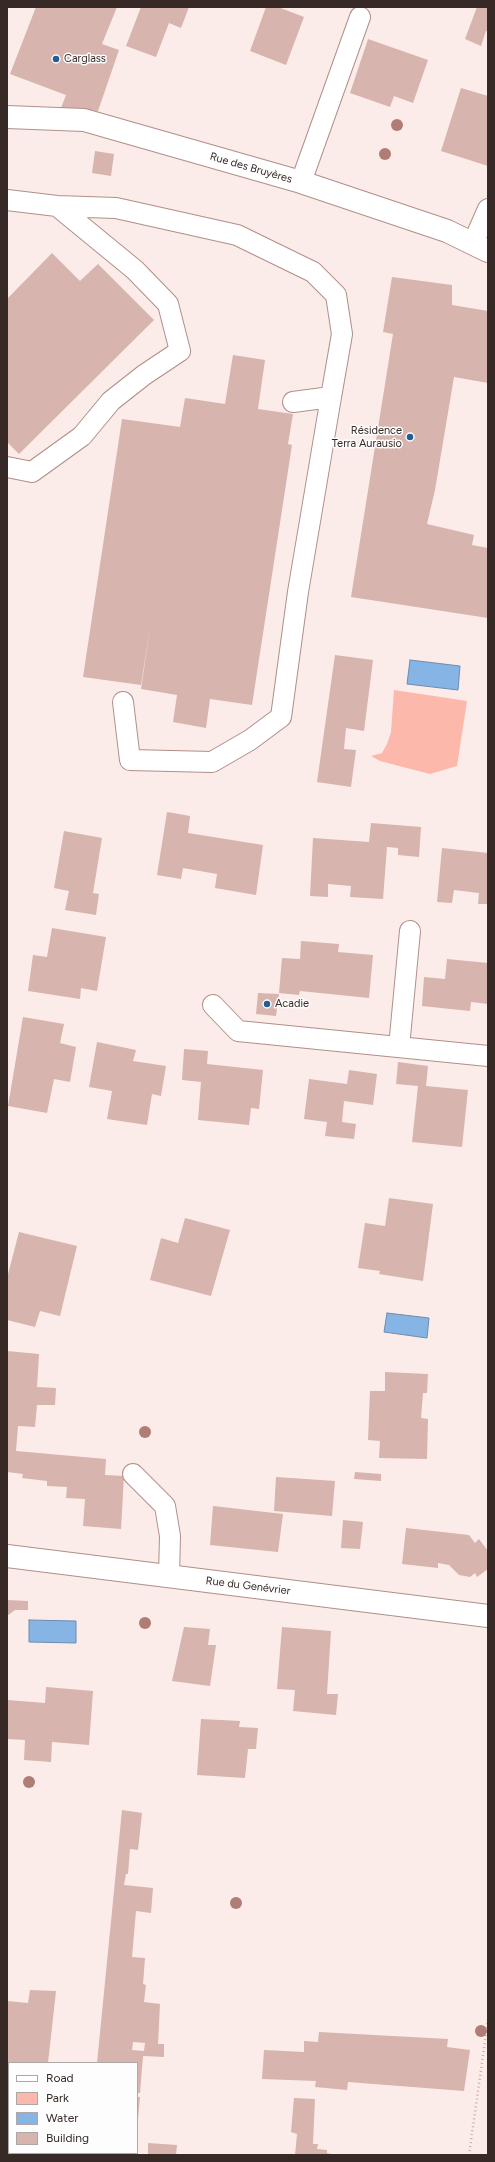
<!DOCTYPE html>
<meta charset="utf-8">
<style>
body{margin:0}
#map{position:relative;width:495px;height:2162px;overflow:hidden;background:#fbece9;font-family:Figtree,sans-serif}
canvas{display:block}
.frame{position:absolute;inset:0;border:8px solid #362926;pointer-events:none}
.legend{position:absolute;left:8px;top:2062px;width:130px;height:92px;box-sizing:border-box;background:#fdfdfd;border:1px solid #ada8a7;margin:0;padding:5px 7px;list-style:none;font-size:12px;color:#362926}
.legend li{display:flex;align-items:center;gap:8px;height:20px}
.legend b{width:20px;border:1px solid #ada8a7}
</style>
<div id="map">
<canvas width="495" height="2162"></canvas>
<div class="frame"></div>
<ul class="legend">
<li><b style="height:5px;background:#fff"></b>Road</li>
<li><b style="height:11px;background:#fcb8ab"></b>Park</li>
<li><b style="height:11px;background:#86b5e5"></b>Water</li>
<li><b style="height:11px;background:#d7b4ad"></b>Building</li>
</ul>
</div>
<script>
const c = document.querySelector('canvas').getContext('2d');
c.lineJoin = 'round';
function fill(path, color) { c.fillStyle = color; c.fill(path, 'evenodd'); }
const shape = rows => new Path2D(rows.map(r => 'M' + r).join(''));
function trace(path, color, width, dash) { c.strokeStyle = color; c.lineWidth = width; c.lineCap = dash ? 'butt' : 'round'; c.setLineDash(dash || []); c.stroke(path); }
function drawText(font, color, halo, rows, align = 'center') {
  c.font = font + ' Figtree,sans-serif'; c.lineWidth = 3; c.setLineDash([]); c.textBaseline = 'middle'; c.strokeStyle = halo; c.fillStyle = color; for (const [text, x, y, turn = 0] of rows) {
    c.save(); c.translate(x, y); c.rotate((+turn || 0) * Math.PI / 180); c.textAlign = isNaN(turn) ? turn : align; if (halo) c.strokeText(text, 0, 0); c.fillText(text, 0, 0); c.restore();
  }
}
fill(shape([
 [394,690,467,701,457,766,430,774,380,761,371,756,382,753,387,744,391,732]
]), '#fcb8ab');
const water = shape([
 [410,660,460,666,458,690,407,684,410,660],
 [387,1313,429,1318,427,1338,384,1332,387,1313],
 [29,1620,76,1621,76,1643,29,1642,29,1620]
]);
fill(water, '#86b5e5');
trace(water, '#6e8bac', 1);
fill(shape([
 [36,7,117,7,102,44,119,50,98,111,61,108,66,95,10,74],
 [141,7,189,7,181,28,169,23,156,57,126,46],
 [266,7,278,7,304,17,286,65,250,51],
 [477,7,488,7,488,31,486,31,481,46,465,39],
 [368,39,428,60,413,103,394,96,390,107,350,93],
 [461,88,488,96,488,166,441,151],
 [95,151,114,154,111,176,92,173],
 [52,253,80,281,98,264,154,320,19,454,7,442,7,299],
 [392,277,452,285,452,305,488,311,488,383,454,377,435,490,427,524,474,535,472,545,488,548,488,618,351,597,393,334,383,332],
 [233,355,265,360,258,409,293,414,288,444,292,445,252,705,210,699,206,728,173,722,177,695,141,689,151,621,141,685,83,677,122,419,180,427,185,398,225,404],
 [335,655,373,660,364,731,346,728,344,749,356,750,351,787,317,782],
 [167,812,190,816,188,833,263,845,256,895,215,888,217,874,183,868,181,879,157,875],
 [371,823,421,827,419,857,398,855,398,848,387,847,383,899,350,897,351,886,328,884,328,897,310,896,313,838,369,842],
 [64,831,102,838,93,893,99,894,96,915,65,910,69,891,54,888],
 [442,848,488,853,488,904,478,904,479,893,454,890,452,903,437,902],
 [52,928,106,937,97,991,81,988,80,999,28,991,33,955,47,957],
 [301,941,339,944,338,952,373,955,369,998,300,991,299,995,279,993,282,958,300,959],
 [447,959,488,963,488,1004,471,1002,470,1011,422,1006,424,977,445,979],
 [258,993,279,994,276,1016,256,1014],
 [23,1017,64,1024,60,1043,76,1047,70,1082,54,1079,47,1113,8,1106],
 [97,1042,136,1050,133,1061,166,1066,161,1096,152,1094,147,1125,107,1119,112,1091,89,1087],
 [184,1049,208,1051,207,1064,263,1070,259,1109,251,1108,249,1125,198,1120,201,1082,182,1080],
 [398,1062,428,1066,426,1086,468,1090,462,1147,412,1142,418,1086,396,1084],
 [349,1070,377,1074,373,1105,344,1101,342,1122,356,1124,354,1139,325,1136,327,1122,304,1119,309,1079,347,1084],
 [389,1198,433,1204,423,1281,379,1274,380,1271,358,1268,365,1223,385,1226],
 [185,1218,230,1230,211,1296,150,1280,161,1238,178,1243],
 [19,1232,77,1246,60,1316,40,1311,35,1327,7,1320,7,1278],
 [7,1351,39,1354,37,1387,56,1388,55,1405,37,1405,35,1427,18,1426,16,1451,106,1459,105,1475,124,1476,121,1529,83,1526,85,1499,66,1498,67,1487,47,1486,47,1481,22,1478,23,1474,7,1472],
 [385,1372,428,1374,427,1393,423,1393,421,1418,428,1419,427,1459,379,1458,380,1441,368,1440,370,1391,385,1391],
 [355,1472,381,1474,381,1481,354,1479],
 [276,1477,335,1481,332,1516,274,1511],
 [213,1506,283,1514,278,1552,210,1545],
 [343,1520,363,1522,360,1549,341,1548],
 [406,1528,469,1535,475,1543,479,1539,488,1551,488,1569,477,1577,475,1573,470,1577,459,1575,449,1565,438,1563,438,1568,402,1564],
 [7,1600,28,1601,28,1610,15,1610,7,1616],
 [184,1627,210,1629,208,1645,216,1645,210,1686,172,1681],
 [282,1627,331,1631,327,1694,338,1694,336,1715,293,1711,295,1690,277,1689],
 [46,1687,93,1691,89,1745,52,1742,51,1762,24,1760,25,1740,7,1739,8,1700,45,1703],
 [201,1719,240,1721,239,1727,258,1728,256,1749,248,1749,245,1778,197,1775],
 [122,1810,142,1813,138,1850,130,1849,128,1874,126,1874,124,1885,153,1888,151,1913,136,1911,132,1957,145,1958,143,1984,146,1985,144,2002,160,2004,158,2044,164,2044,164,2057,143,2056,140,2093,137,2093,137,2063,97,2063],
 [133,2042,145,2043,144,2051,132,2050],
 [30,1990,56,1991,48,2063,9,2063,9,2068,7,2068,7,2001,28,2003],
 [319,2032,448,2039,447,2047,470,2050,464,2091,348,2082,347,2090,315,2087,316,2081,262,2079,264,2050,304,2052,304,2041,318,2042],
 [137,2097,140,2097,138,2119,137,2118],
 [294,2098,315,2099,313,2144,318,2144,317,2149,327,2150,327,2153,336,2155,295,2155,297,2134,291,2132],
 [148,2143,177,2145,176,2155,148,2155],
 [99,2153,119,2153,118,2155]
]), '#d7b4ad');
const service = shape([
 [301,182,360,17],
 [7,200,57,206,135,270,168,304,180,351,144,375,111,401,82,436,32,472,7,467],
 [57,206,116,208,237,235,313,272,336,295,342,334,331,397,293,402],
 [473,243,488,209],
 [123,702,130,760,212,762,250,740,281,717,298,592,331,397],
 [213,1005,238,1031,488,1056],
 [399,1047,410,931],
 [133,1474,165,1506,170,1536,169,1576]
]);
const minor = shape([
 [7,117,84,120,301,182,447,231,488,251],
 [7,1556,488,1616]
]);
trace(service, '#b08f88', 22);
trace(minor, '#b08f88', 24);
trace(shape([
 [469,2155,488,2020]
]), '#bfb0ad', 2.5, [1, 3]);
trace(service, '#fff', 20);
trace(minor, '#fff', 22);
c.fillStyle = '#b07d76';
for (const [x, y] of [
 [397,125],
 [385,154],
 [145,1432],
 [145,1623],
 [29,1782],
 [236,1903],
 [481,2031]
]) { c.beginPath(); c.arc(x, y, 6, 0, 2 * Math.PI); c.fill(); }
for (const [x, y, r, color] of [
 [56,59,4,"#225d94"],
 [410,437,4,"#225d94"],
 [267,1004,4,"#225d94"]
]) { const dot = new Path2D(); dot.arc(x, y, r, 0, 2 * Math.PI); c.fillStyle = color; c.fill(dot); trace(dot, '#fdfdfd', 1.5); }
drawText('11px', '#362926', '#fdfdfd', [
 ["Carglass",64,59],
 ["Résidence",402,431,"right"],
 ["Terra Aurausio",402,444,"right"],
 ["Acadie",275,1004]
], 'left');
drawText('11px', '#362926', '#fdfdfd', [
 ["Rue des Bruyères",251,168,16],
 ["Rue du Genévrier",248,1586,7]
]);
</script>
